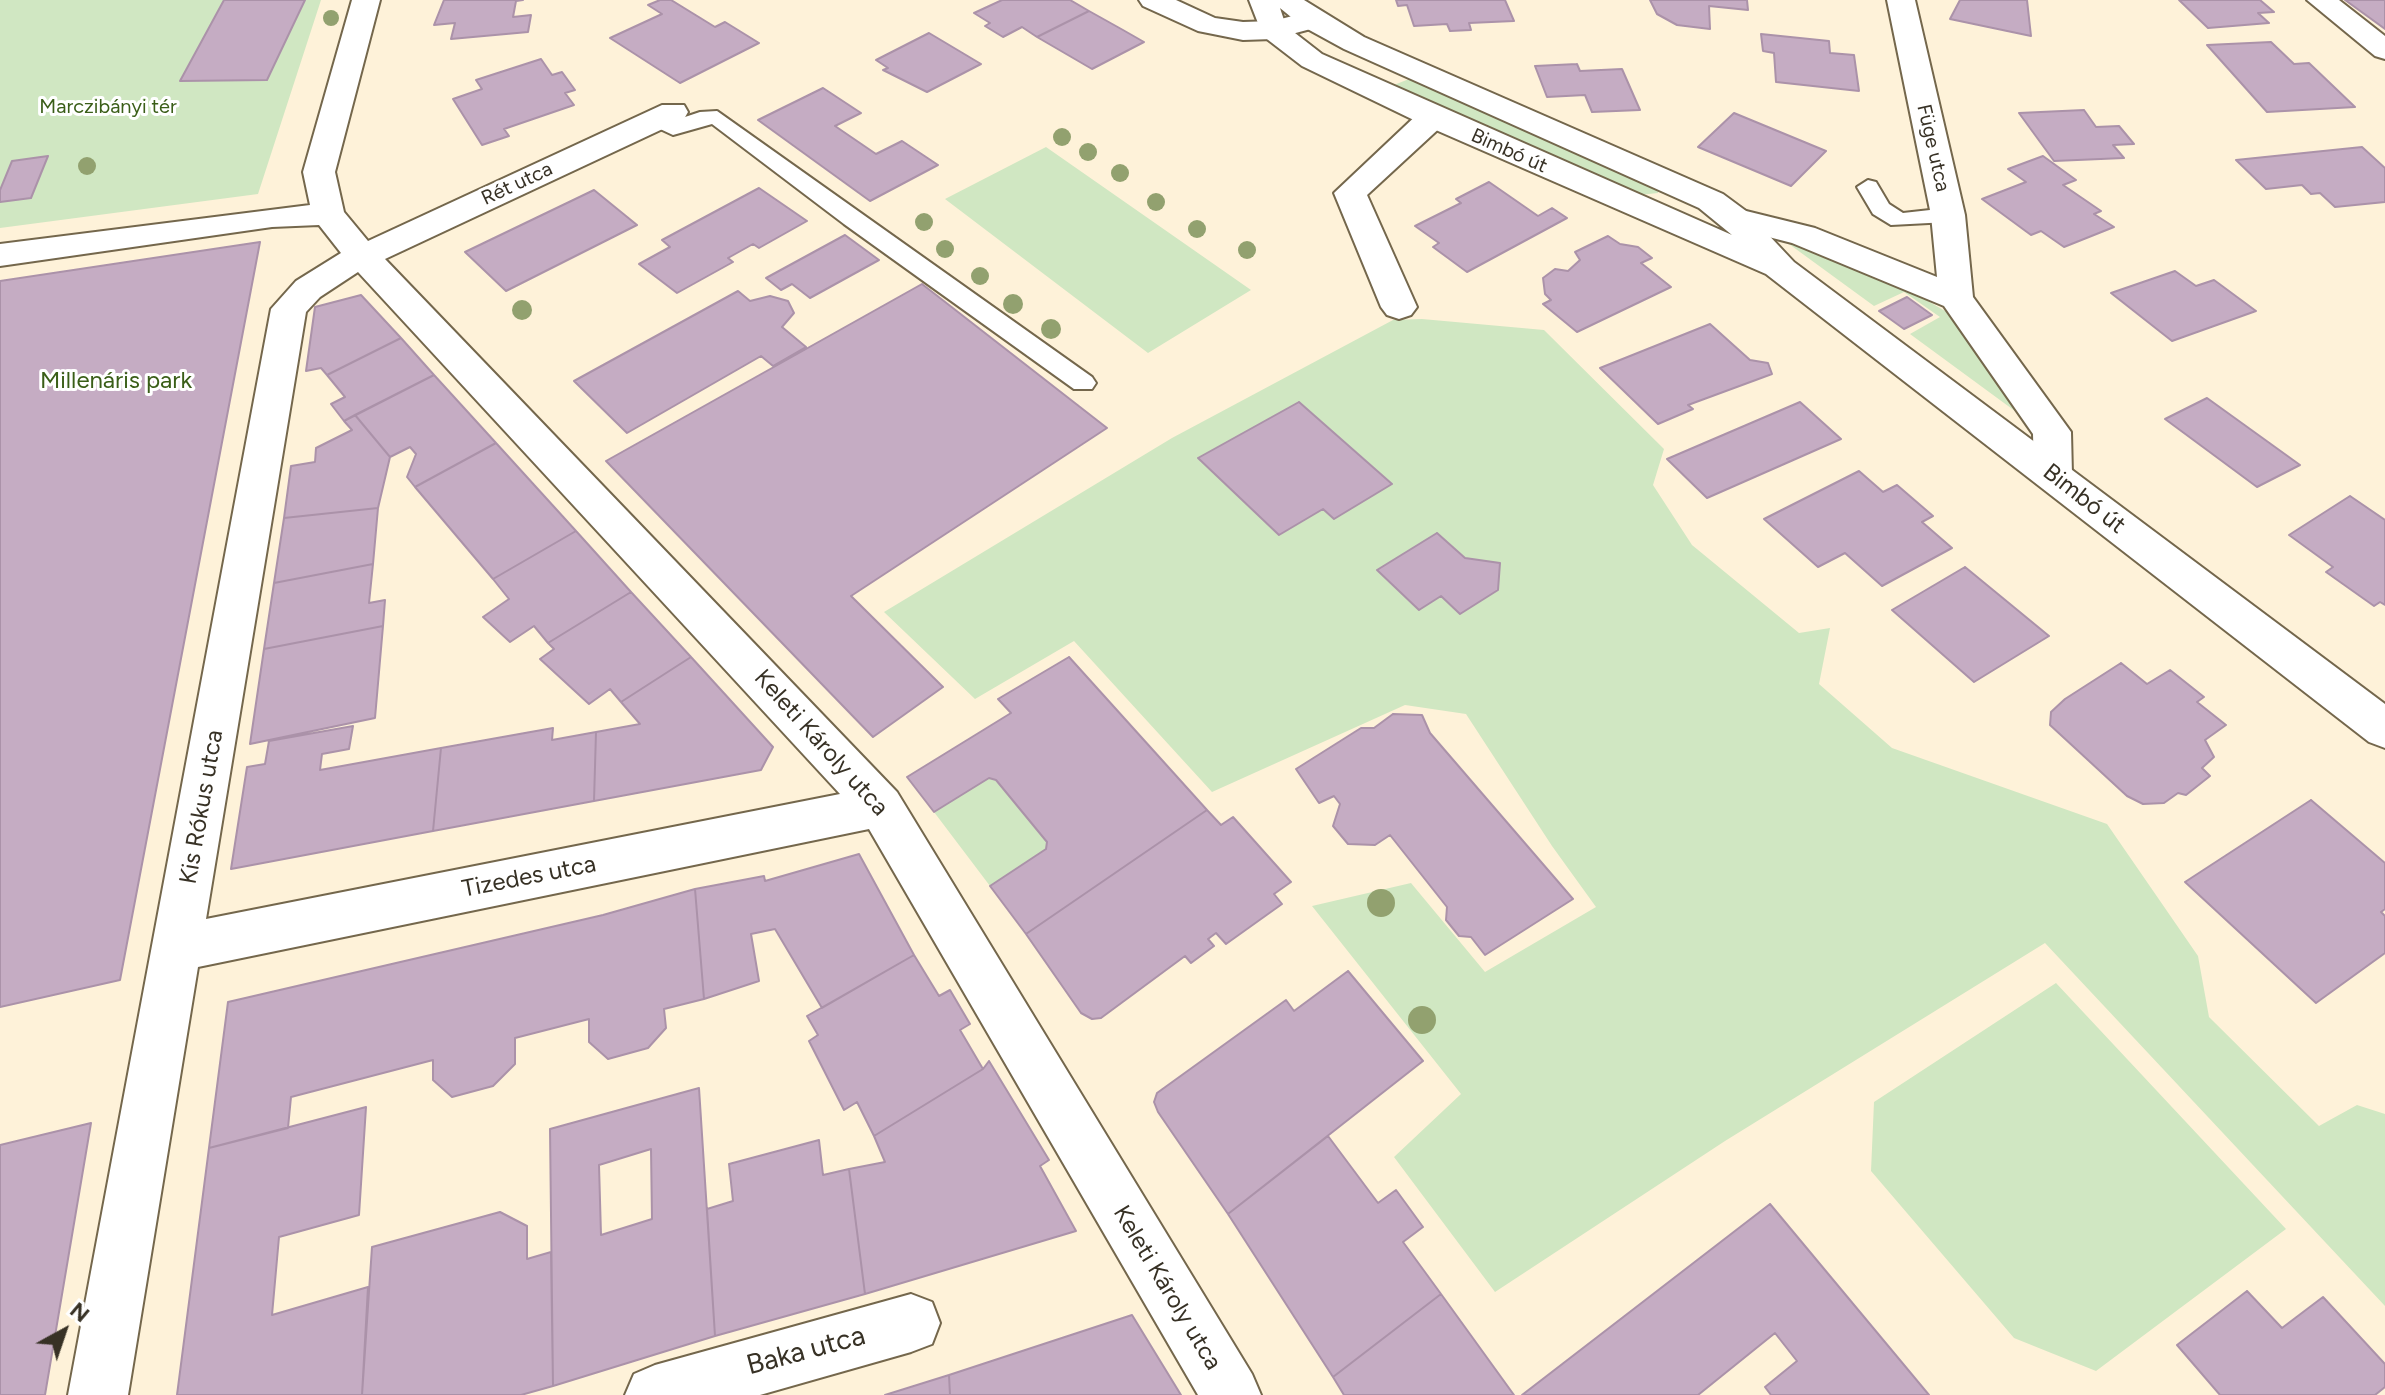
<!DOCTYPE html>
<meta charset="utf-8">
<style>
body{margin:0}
#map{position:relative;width:2385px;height:1395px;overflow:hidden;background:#fef2d9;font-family:Figtree,sans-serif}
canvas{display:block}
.north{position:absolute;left:24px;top:1291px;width:80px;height:80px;-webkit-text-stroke:6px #fff;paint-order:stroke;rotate:40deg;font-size:22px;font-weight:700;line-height:32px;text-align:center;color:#373125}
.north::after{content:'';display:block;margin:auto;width:28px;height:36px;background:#373125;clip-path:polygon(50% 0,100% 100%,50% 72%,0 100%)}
</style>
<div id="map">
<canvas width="2385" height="1395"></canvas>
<div class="north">N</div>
</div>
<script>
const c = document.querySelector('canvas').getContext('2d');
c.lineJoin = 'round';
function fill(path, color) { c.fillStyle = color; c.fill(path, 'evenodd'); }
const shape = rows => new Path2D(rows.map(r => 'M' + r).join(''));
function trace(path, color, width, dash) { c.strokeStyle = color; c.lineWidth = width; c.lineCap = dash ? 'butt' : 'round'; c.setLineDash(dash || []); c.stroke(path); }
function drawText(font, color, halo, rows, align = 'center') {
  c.font = font + ' Figtree,sans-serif'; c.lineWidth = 6; c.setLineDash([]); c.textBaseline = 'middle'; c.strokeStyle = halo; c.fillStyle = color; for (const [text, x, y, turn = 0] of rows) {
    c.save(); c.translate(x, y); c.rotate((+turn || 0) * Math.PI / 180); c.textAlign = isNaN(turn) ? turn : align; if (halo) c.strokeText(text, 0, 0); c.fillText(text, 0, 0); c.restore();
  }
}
fill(shape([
 [0,0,321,0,258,194,0,228],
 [1409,79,1657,187,1658,193,1639,195,1397,92,1394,85],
 [1046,147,1251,290,1148,353,945,199],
 [1795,241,1916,294,1945,311,1967,333,2019,414,1910,334,1940,317,1904,292,1874,306,1789,244],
 [1422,319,1544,330,1664,449,1653,485,1692,545,1799,633,1830,628,1819,684,1892,748,2107,824,2198,956,2209,1017,2319,1126,2357,1105,2385,1114,2385,1306,2045,943,1725,1141,1495,1292,1394,1157,1461,1094,1312,906,1411,883,1485,972,1596,907,1552,846,1466,714,1405,705,1212,792,1074,641,975,699,884,612,1172,438,1393,320],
 [989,778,996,780,1047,842,1046,849,990,886,934,812],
 [2056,983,2286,1229,2096,1371,2014,1338,1871,1171,1874,1102]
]), '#d0e7c2');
const building = shape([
 [224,0,305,0,267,80,180,81,224,0],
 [444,0,523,0,516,1,513,17,531,15,528,32,451,39,455,23,434,25,444,0],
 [660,0,671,0,715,27,725,22,759,43,680,83,610,38,662,14,648,5,660,0],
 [1002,0,1070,0,1089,11,1037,37,1022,27,1003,37,985,26,990,23,974,13,1002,0],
 [1396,0,1505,0,1514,21,1469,23,1471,30,1450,31,1447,24,1414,26,1407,5,1398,6,1396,0],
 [1650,0,1747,0,1748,10,1709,6,1710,29,1677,25,1657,14,1650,0],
 [1960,0,2027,0,2031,36,1950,19,1960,0],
 [2179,0,2260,0,2274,12,2258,13,2269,23,2208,28,2179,0],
 [2345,0,2385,0,2385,29,2345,0],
 [1089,11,1123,30,1144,42,1092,69,1037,37,1089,11],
 [929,33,981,64,927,92,883,70,888,68,876,60,929,33],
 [1761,34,1829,41,1830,53,1854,55,1859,91,1776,82,1774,53,1763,51,1761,34],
 [2271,42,2294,64,2309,63,2355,107,2267,112,2207,45,2271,42],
 [541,59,552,75,562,72,575,90,565,93,574,105,504,129,509,136,482,145,453,99,482,89,476,80,541,59],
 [1577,64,1580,71,1622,69,1640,110,1592,112,1585,95,1547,97,1535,66,1577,64],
 [823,88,861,113,835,126,876,154,902,141,938,165,870,201,758,120,823,88],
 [2084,110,2096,127,2119,126,2134,144,2113,145,2124,158,2054,161,2019,113,2084,110],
 [1734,113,1826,151,1791,186,1698,147,1734,113],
 [2362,147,2385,168,2385,202,2335,207,2320,193,2311,194,2302,185,2266,189,2236,160,2362,147],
 [48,156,31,198,0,202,0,190,12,161,48,156],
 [2043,156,2076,180,2063,185,2101,211,2094,214,2114,227,2064,247,2041,231,2031,235,1982,199,2026,182,2008,169,2043,156],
 [1489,182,1538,216,1552,208,1567,218,1467,272,1433,247,1439,243,1415,226,1461,203,1456,199,1489,182],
 [759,188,807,221,759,248,753,244,728,258,733,262,677,293,639,264,670,247,662,240,759,188],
 [594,190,637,225,506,291,465,252,594,190],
 [845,235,879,260,810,298,792,284,781,290,766,278,845,235],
 [1608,236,1620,244,1638,247,1652,258,1641,263,1671,287,1577,332,1543,304,1551,300,1545,294,1543,278,1555,269,1568,271,1580,260,1575,252,1608,236],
 [260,242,120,980,0,1007,0,281,260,242],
 [2175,271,2196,286,2214,280,2256,311,2172,341,2111,293,2175,271],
 [922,284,1107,428,851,596,943,687,873,737,606,461,922,284],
 [738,291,750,301,770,296,788,301,794,313,782,327,806,347,773,366,761,356,627,433,574,381,738,291],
 [361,295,401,338,327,375,321,368,306,371,315,307,361,295],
 [1907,297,1932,315,1904,329,1879,311,1907,297],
 [1710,324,1750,360,1768,363,1772,374,1688,405,1693,409,1658,424,1600,368,1710,324],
 [401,338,434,375,344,421,331,404,345,397,327,375,401,338],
 [434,375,496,443,415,487,407,477,416,454,410,447,390,457,355,415,434,375],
 [2207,398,2300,465,2257,487,2165,419,2207,398],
 [1299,402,1392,484,1334,519,1323,509,1279,535,1198,458,1299,402],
 [1800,402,1841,439,1707,498,1667,459,1800,402],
 [355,415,390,457,378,508,284,518,291,466,315,462,316,448,352,430,344,421,355,415],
 [496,443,576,531,493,579,415,487,496,443],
 [1859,471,1883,492,1897,485,1933,516,1922,522,1952,548,1882,586,1845,553,1818,567,1764,519,1859,471],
 [2350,496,2385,520,2385,605,2380,602,2374,606,2326,572,2333,567,2289,535,2350,496],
 [378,508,373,564,274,583,284,518,378,508],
 [576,531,631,592,548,643,534,626,510,642,483,617,509,599,493,579,576,531],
 [1437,533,1465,558,1500,563,1498,590,1460,614,1441,596,1419,610,1377,570,1437,533],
 [373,564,369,603,385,600,383,626,264,649,274,583,373,564],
 [1965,567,2049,636,1974,682,1892,610,1965,567],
 [631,592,691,657,621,702,610,689,589,704,540,659,554,649,548,643,631,592],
 [383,626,375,718,250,744,264,649,383,626],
 [691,657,773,747,761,770,594,801,596,732,640,724,621,702,691,657],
 [1069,657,1207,810,1026,934,990,886,1046,849,1047,842,996,780,989,778,934,812,907,777,1011,713,998,699,1069,657],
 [2121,663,2147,684,2170,670,2204,697,2197,702,2226,725,2205,740,2214,757,2202,768,2210,776,2186,795,2178,793,2164,803,2143,804,2127,796,2050,725,2051,712,2065,699,2121,663],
 [1393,714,1422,715,1430,733,1573,899,1485,955,1471,937,1459,936,1446,920,1447,907,1390,835,1375,845,1348,844,1333,826,1340,804,1334,796,1319,803,1296,769,1361,728,1374,728,1393,714],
 [353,726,349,749,322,754,320,770,441,748,433,831,231,869,247,767,265,764,269,741,353,726],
 [553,728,552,740,596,732,594,801,433,831,441,748,553,728],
 [2311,800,2385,863,2385,909,2381,912,2385,916,2385,953,2316,1003,2185,882,2311,800],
 [1207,810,1221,825,1233,817,1291,882,1274,894,1282,904,1226,944,1216,933,1208,939,1214,946,1191,963,1185,956,1101,1018,1092,1019,1081,1013,1026,934,1207,810],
 [859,854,914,955,822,1008,775,929,751,934,759,981,704,999,695,889,764,876,765,881,859,854],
 [695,889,704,999,664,1009,666,1028,648,1048,608,1059,589,1042,589,1019,515,1038,515,1064,493,1086,452,1097,433,1080,433,1060,291,1097,288,1128,209,1148,228,1002,603,915,695,889],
 [914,955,939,996,950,990,970,1024,960,1030,983,1069,874,1136,857,1102,844,1110,809,1041,818,1035,807,1016,914,955],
 [1348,971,1423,1061,1228,1214,1158,1112,1154,1102,1157,1093,1286,1000,1294,1011,1348,971],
 [989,1061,1049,1160,1040,1166,1076,1231,865,1294,849,1169,885,1162,874,1136,983,1069,989,1061],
 [699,1088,715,1336,553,1386,550,1129,699,1088],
 [651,1149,652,1219,601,1235,599,1165,651,1149],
 [366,1107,359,1215,279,1237,272,1315,368,1287,362,1395,177,1395,209,1148,366,1107],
 [91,1123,45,1395,0,1395,0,1145,91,1123],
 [1328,1136,1378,1203,1396,1190,1423,1227,1403,1242,1441,1294,1333,1377,1228,1214,1328,1136],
 [819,1140,823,1175,849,1169,865,1294,715,1336,707,1209,733,1201,729,1164,819,1140],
 [1770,1204,1929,1395,1771,1395,1765,1387,1797,1361,1775,1333,1698,1395,1522,1395,1770,1204],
 [500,1212,527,1226,527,1259,551,1252,553,1386,521,1395,362,1395,372,1247,500,1212],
 [2247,1291,2282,1328,2323,1297,2385,1364,2385,1387,2375,1395,2220,1395,2177,1345,2247,1291],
 [1441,1294,1514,1395,1344,1395,1333,1377,1441,1294],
 [1132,1315,1181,1395,950,1395,949,1375,1132,1315],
 [949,1375,950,1395,885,1395,949,1375]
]);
fill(building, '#c5acc3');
trace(building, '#ab92a9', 2);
const service = shape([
 [717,111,1092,377,1096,383,1092,389,1074,389,844,224,712,124,673,135,643,121,654,115,673,121,700,112,717,111],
 [1868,180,1876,182,1889,204,1903,213,1948,208,1959,215,1948,222,1891,225,1873,214,1857,187,1868,180]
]);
const minor = shape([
 [352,0,380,0,335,172,344,212,368,241,662,105,684,105,688,112,684,119,385,259,897,792,1252,1374,1261,1395,1198,1395,869,829,198,967,128,1395,68,1395,271,309,296,281,341,253,319,225,272,227,0,266,0,244,310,205,303,172,352,0],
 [358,272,840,794,206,919,306,312,320,297,358,272],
 [1139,0,1176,0,1215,18,1243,22,1273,21,1312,11,1322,14,1326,20,1322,26,1273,39,1243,40,1198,31,1143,6,1139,0],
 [1887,0,1915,0,1965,215,1973,297,2071,432,2072,475,2067,485,2053,489,2039,485,2034,475,2033,434,1944,306,1792,243,1722,225,1717,218,1722,211,1734,208,1815,228,1937,277,1931,215,1887,0],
 [2307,0,2339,0,2385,36,2385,59,2375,56,2307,0],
 [1433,108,1444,110,1448,117,1444,124,1367,195,1417,307,1411,315,1399,319,1387,315,1381,307,1334,193,1422,110,1433,108],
 [911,1294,932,1302,940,1323,932,1344,911,1352,760,1395,625,1395,634,1374,655,1365,911,1294]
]);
const tertiary = shape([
 [1249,0,1304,0,1364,37,1723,194,1746,211,1794,262,2385,704,2385,748,2369,742,1766,274,1422,124,1302,66,1263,36,1249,0],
 [1280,8,1302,26,1344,49,1699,208,1732,235,1322,54,1286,26,1280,8]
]);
trace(service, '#74674c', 4);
trace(minor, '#74674c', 4);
trace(tertiary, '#74674c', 4);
fill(service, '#fff');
fill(minor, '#fff');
fill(tertiary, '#fff');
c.fillStyle = '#92a16f';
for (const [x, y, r] of [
 [331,18,8],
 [1062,137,9],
 [1088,152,9],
 [87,166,9],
 [1120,173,9],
 [1156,202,9],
 [924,222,9],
 [1197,229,9],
 [945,249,9],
 [1247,250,9],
 [980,276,9],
 [1013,304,10],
 [522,310,10],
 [1051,329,10],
 [1381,903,14],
 [1422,1020,14]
]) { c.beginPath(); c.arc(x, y, r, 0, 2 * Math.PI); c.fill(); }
drawText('20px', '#3a5e18', '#fff', [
 ["Marczibányi tér",108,107]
]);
drawText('20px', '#373125', '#fff', [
 ["Füge utca",1933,148,77],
 ["Bimbó út",1509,151,24],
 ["Rét utca",517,184,-25]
]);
drawText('24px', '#3a5e18', '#fff', [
 ["Millenáris park",116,381]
]);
drawText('24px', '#373125', '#fff', [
 ["Bimbó út",2084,499,38],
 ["Keleti Károly utca",821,743,48],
 ["Kis Rókus utca",202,807,-80],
 ["Tizedes utca",529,877,-11],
 ["Keleti Károly utca",1167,1288,59]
]);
drawText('28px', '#373125', '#fff', [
 ["Baka utca",806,1351,-15]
]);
</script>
